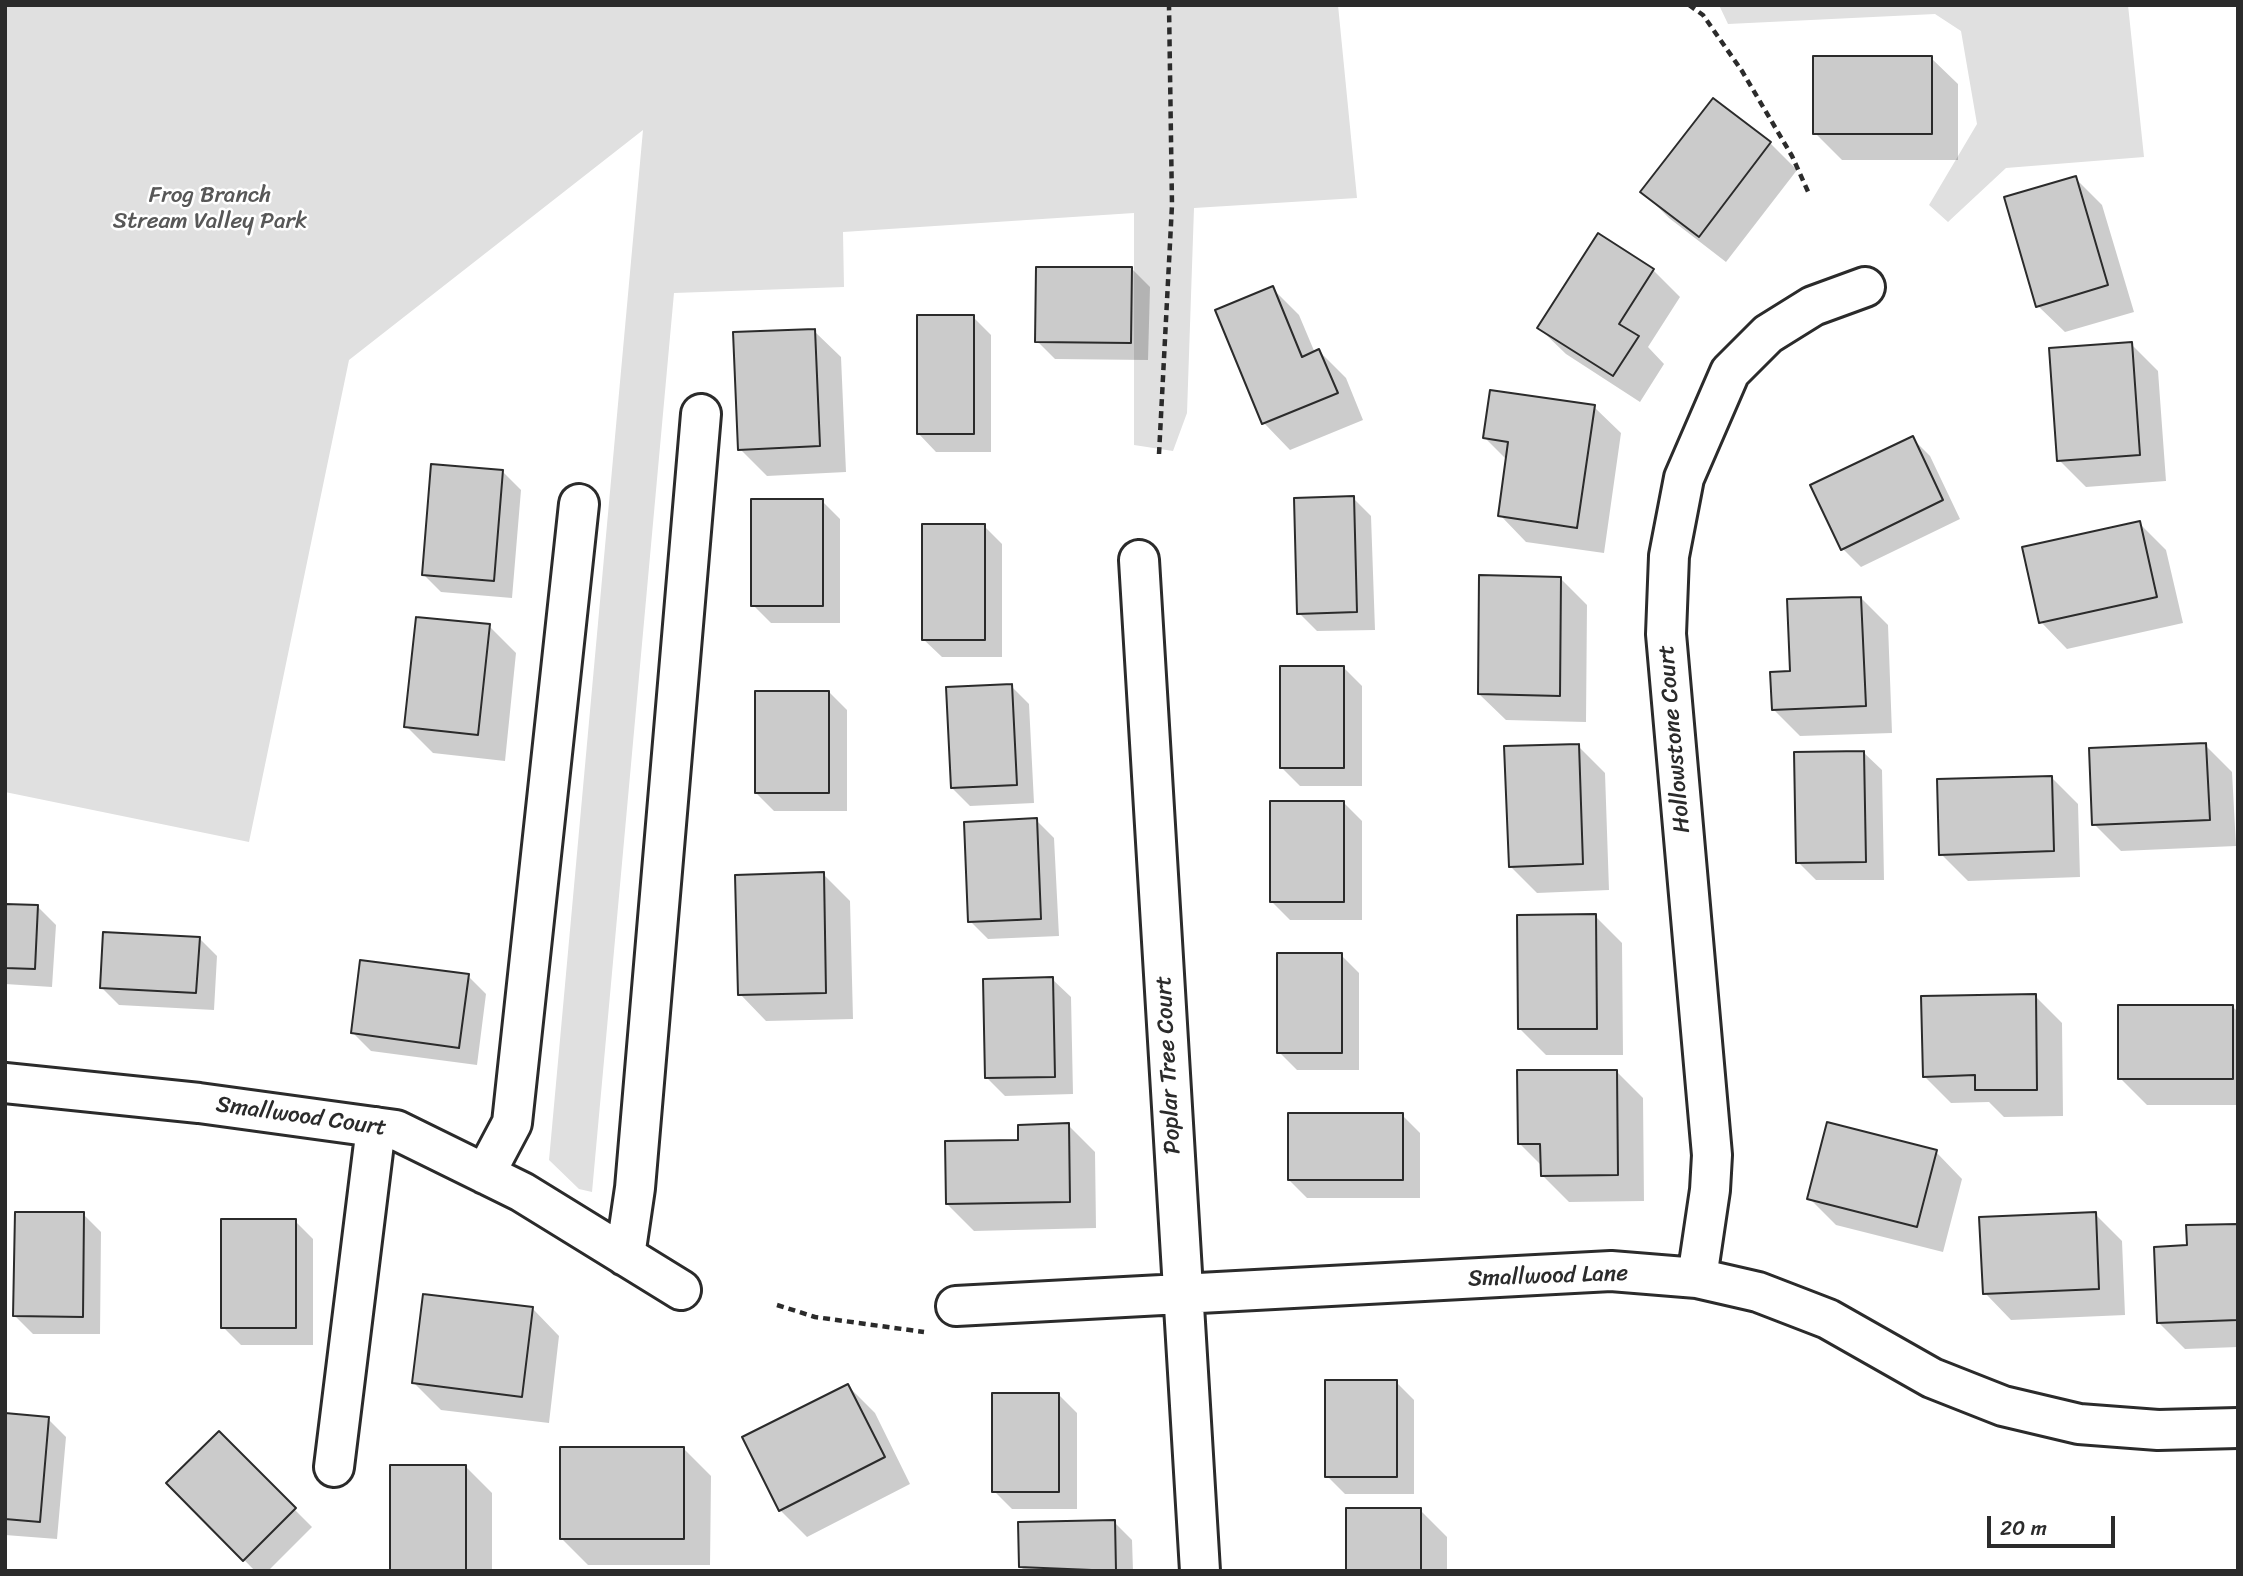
<!DOCTYPE html>
<style>
body{margin:0}
#map{position:relative;width:2243px;height:1576px;overflow:hidden;background:#fff;font-family:Sriracha,sans-serif}
canvas{display:block}
.frame{position:absolute;inset:0;border:7px solid #2b2b2b;pointer-events:none}
.scale{position:absolute;left:1987px;top:1516px;width:128px;height:32px;box-sizing:border-box;border:4px solid #2b2b2b;border-top:0;padding-left:9px;font-size:21px;line-height:24px;white-space:nowrap;color:#2b2b2b;-webkit-text-stroke:5px #fff;paint-order:stroke}
</style>
<div id="map">
<canvas width="2243" height="1576"></canvas>
<div class="frame"></div>
<div class="scale">20 m</div>
</div>
<script>
const c = document.querySelector('canvas').getContext('2d');
c.lineJoin = 'round';
function fill(path, color) { c.fillStyle = color; c.fill(path, 'evenodd'); }
const shape = rows => new Path2D(rows.map(r => 'M' + r).join(''));
function trace(path, color, width, dash) { c.strokeStyle = color; c.lineWidth = width; c.lineCap = dash ? 'butt' : 'round'; c.setLineDash(dash || []); c.stroke(path); }
function drawText(font, color, halo, rows, align = 'center') {
  c.font = font + ' Sriracha,sans-serif'; c.lineWidth = 5; c.setLineDash([]); c.textBaseline = 'middle'; c.strokeStyle = halo; c.fillStyle = color; for (const [text, x, y, turn = 0] of rows) {
    c.save(); c.translate(x, y); c.rotate((+turn || 0) * Math.PI / 180); c.textAlign = isNaN(turn) ? turn : align; if (halo) c.strokeText(text, 0, 0); c.fillText(text, 0, 0); c.restore();
  }
}
fill(shape([
 [5,5,1338,5,1357,198,1194,208,1187,413,1173,451,1134,445,1134,213,843,232,844,287,674,293,592,1192,579,1189,549,1160,643,130,349,360,249,842,5,792],
 [1719,5,2128,5,2144,157,2006,168,1948,222,1929,205,1977,124,1961,31,1935,14,1728,24]
]), '#e0e0e0');
fill(shape([
 [1931,58,1958,84,1958,160,1842,160,1815,133],
 [1713,100,1770,143,1797,170,1726,262,1669,218,1643,192],
 [2075,178,2102,205,2134,312,2065,332,2038,306],
 [1132,269,1150,287,1148,360,1055,359,1037,341],
 [1653,270,1680,297,1648,347,1664,364,1640,402,1566,354,1539,328],
 [1272,288,1299,315,1315,353,1319,351,1346,378,1363,420,1290,450,1264,423],
 [973,317,991,335,991,452,936,452,918,433],
 [814,331,841,357,846,472,767,476,740,449],
 [2131,344,2158,371,2166,481,2086,487,2059,460],
 [1594,407,1621,433,1604,553,1526,542,1500,515,1507,460,1485,438],
 [1912,438,1930,456,1960,519,1861,567,1843,549],
 [503,472,521,490,512,598,441,592,423,574],
 [1353,498,1371,516,1375,630,1317,631,1299,613],
 [822,501,840,519,840,623,771,623,753,605],
 [2139,523,2166,550,2183,623,2067,649,2041,622],
 [984,526,1002,544,1002,657,942,657,923,639],
 [1560,578,1587,605,1586,722,1506,720,1479,694],
 [1861,598,1888,625,1892,733,1800,736,1773,709,1791,673],
 [489,626,516,653,505,761,433,753,406,726],
 [1344,668,1362,686,1362,786,1300,786,1282,768],
 [1011,686,1029,704,1034,803,970,806,952,788],
 [829,692,847,710,847,811,774,811,756,793],
 [2205,745,2232,772,2236,846,2121,851,2094,824],
 [1578,746,1605,773,1609,890,1537,893,1510,866],
 [1863,752,1882,770,1884,880,1816,880,1798,862],
 [2051,777,2078,804,2080,877,1968,881,1941,854],
 [1344,803,1362,821,1362,920,1290,920,1272,902],
 [1036,820,1054,838,1059,936,988,939,970,921],
 [823,874,850,901,853,1019,766,1021,740,994],
 [5,905,38,907,56,925,52,987,5,984],
 [1595,916,1622,943,1623,1055,1546,1055,1519,1028],
 [199,938,217,956,214,1010,119,1005,101,987],
 [1341,955,1359,973,1359,1070,1297,1070,1279,1052],
 [468,976,486,994,477,1065,371,1051,353,1033],
 [1052,979,1071,997,1073,1094,1005,1096,987,1078],
 [2035,996,2062,1023,2063,1116,2004,1117,1989,1102,1951,1103,1924,1076],
 [2233,1007,2238,1012,2238,1105,2147,1105,2120,1078],
 [1617,1072,1643,1098,1644,1201,1569,1202,1542,1175,1542,1166,1519,1143],
 [1402,1115,1420,1133,1420,1198,1307,1198,1289,1180],
 [1068,1125,1095,1152,1096,1228,974,1231,947,1204,1020,1141],
 [1936,1152,1962,1179,1943,1252,1836,1225,1809,1198],
 [83,1214,101,1232,100,1334,33,1334,15,1316],
 [2095,1214,2122,1241,2125,1315,2011,1320,1985,1293],
 [295,1221,313,1239,313,1345,241,1345,223,1327],
 [2238,1225,2238,1347,2185,1349,2158,1322,2189,1247],
 [533,1309,559,1336,549,1423,441,1410,414,1383],
 [1396,1382,1414,1400,1414,1494,1345,1494,1327,1476],
 [848,1386,875,1413,910,1484,807,1537,780,1510],
 [1059,1395,1077,1413,1077,1509,1012,1509,994,1491],
 [5,1415,48,1419,66,1437,57,1539,5,1535],
 [219,1434,312,1527,268,1571,255,1571,169,1483],
 [684,1449,711,1476,710,1565,588,1565,561,1538],
 [465,1466,492,1493,492,1571,392,1571],
 [1420,1510,1447,1537,1447,1571,1348,1571],
 [1114,1522,1132,1540,1133,1571,1025,1571,1020,1566]
]), '#0003');
const building = shape([
 [1813,56,1932,56,1932,134,1813,134,1813,56],
 [1713,98,1771,142,1699,237,1640,192,1713,98],
 [2076,176,2108,285,2036,307,2004,197,2076,176],
 [1598,233,1654,269,1619,324,1639,336,1613,376,1537,328,1598,233],
 [1036,267,1132,267,1131,343,1035,342,1036,267],
 [1273,286,1302,357,1319,349,1338,393,1262,424,1215,310,1273,286],
 [917,315,974,315,974,434,917,434,917,315],
 [815,329,820,446,738,450,733,332,815,329],
 [2132,342,2140,455,2057,461,2049,348,2132,342],
 [1490,390,1595,405,1577,528,1498,516,1508,442,1483,438,1490,390],
 [1913,436,1943,500,1841,550,1810,485,1913,436],
 [431,464,503,470,494,581,422,575,431,464],
 [1354,496,1357,612,1297,614,1294,498,1354,496],
 [751,499,823,499,823,606,751,606,751,499],
 [2140,521,2157,597,2039,623,2022,547,2140,521],
 [922,524,985,524,985,640,922,640,922,524],
 [1479,575,1561,577,1560,696,1478,694,1479,575],
 [1861,597,1866,706,1772,710,1770,672,1790,671,1787,599,1861,597],
 [416,617,490,624,478,735,404,727,416,617],
 [1280,666,1344,666,1344,768,1280,768,1280,666],
 [1012,684,1017,785,951,788,946,687,1012,684],
 [755,691,829,691,829,793,755,793,755,691],
 [2206,743,2210,820,2092,825,2089,748,2206,743],
 [1579,744,1583,864,1509,867,1504,746,1579,744],
 [1864,751,1866,862,1796,863,1794,752,1864,751],
 [2052,776,2054,851,1939,855,1937,779,2052,776],
 [1270,801,1344,801,1344,902,1270,902,1270,801],
 [1037,818,1041,919,968,922,964,822,1037,818],
 [824,872,826,993,738,995,735,875,824,872],
 [5,904,38,905,35,969,5,968,5,904],
 [1596,914,1597,1029,1518,1029,1517,915,1596,914],
 [103,932,200,937,196,993,100,988,103,932],
 [1277,953,1342,953,1342,1053,1277,1053,1277,953],
 [360,960,469,974,459,1048,351,1033,360,960],
 [1053,977,1055,1077,985,1078,983,979,1053,977],
 [2036,994,2037,1090,1975,1090,1975,1075,1923,1077,1921,996,2036,994],
 [2118,1005,2233,1005,2233,1079,2118,1079,2118,1005],
 [1517,1070,1617,1070,1618,1175,1541,1176,1540,1144,1518,1144,1517,1070],
 [1288,1113,1403,1113,1403,1180,1288,1180,1288,1113],
 [1827,1122,1937,1150,1917,1227,1807,1199,1827,1122],
 [1069,1123,1070,1202,946,1204,945,1141,1018,1140,1018,1125,1069,1123],
 [15,1212,84,1212,83,1317,13,1316,15,1212],
 [2096,1212,2099,1289,1983,1294,1979,1217,2096,1212],
 [221,1219,296,1219,296,1328,221,1328,221,1219],
 [2238,1224,2238,1320,2157,1323,2154,1247,2187,1245,2186,1225,2238,1224],
 [423,1294,533,1307,522,1397,412,1383,423,1294],
 [1325,1380,1397,1380,1397,1477,1325,1477,1325,1380],
 [848,1384,885,1457,779,1511,742,1437,848,1384],
 [992,1393,1059,1393,1059,1492,992,1492,992,1393],
 [5,1413,49,1417,40,1522,5,1519,5,1413],
 [219,1431,296,1508,243,1561,166,1483,219,1431],
 [560,1447,684,1447,684,1539,560,1539,560,1447],
 [390,1465,466,1465,466,1571,390,1571,390,1465],
 [1346,1508,1421,1508,1421,1571,1346,1571,1346,1508],
 [1115,1520,1116,1571,1019,1567,1018,1522,1115,1520]
]);
fill(building, '#cbcbcb');
trace(building, '#2b2b2b', 2);
const minor = shape([
 [1139,560,1200,1571],
 [5,1083,199,1103,396,1130,522,1192,681,1290],
 [485,1174,512,1123,579,504],
 [625,1256,635,1188,701,414],
 [1697,1278,1710,1190,1712,1155,1666,634,1669,556,1684,478,1730,372,1768,334,1813,306,1865,287],
 [956,1306,1611,1271,1697,1278,1758,1292,1828,1319,1932,1378,2003,1406,2079,1424,2158,1430,2238,1428],
 [334,1467,376,1127]
]);
trace(minor, '#2b2b2b', 44);
trace(shape([
 [1689,5,1703,15,1742,71,1792,156,1810,196],
 [1159,454,1172,205,1169,5],
 [777,1305,815,1317,924,1332]
]), '#2b2b2b', 4.5, [7, 5]);
trace(minor, '#fff', 38);
drawText('23px', '#585858', '#fff', [
 ["Frog Branch",210,196],
 ["Stream Valley Park",210,222]
]);
drawText('23px', '#2b2b2b', '#fff', [
 ["Hollowstone Court",1675,739,-95],
 ["Poplar Tree Court",1169,1065,-93],
 ["Smallwood Court",301,1117,8],
 ["Smallwood Lane",1548,1277,-2]
]);
</script>
